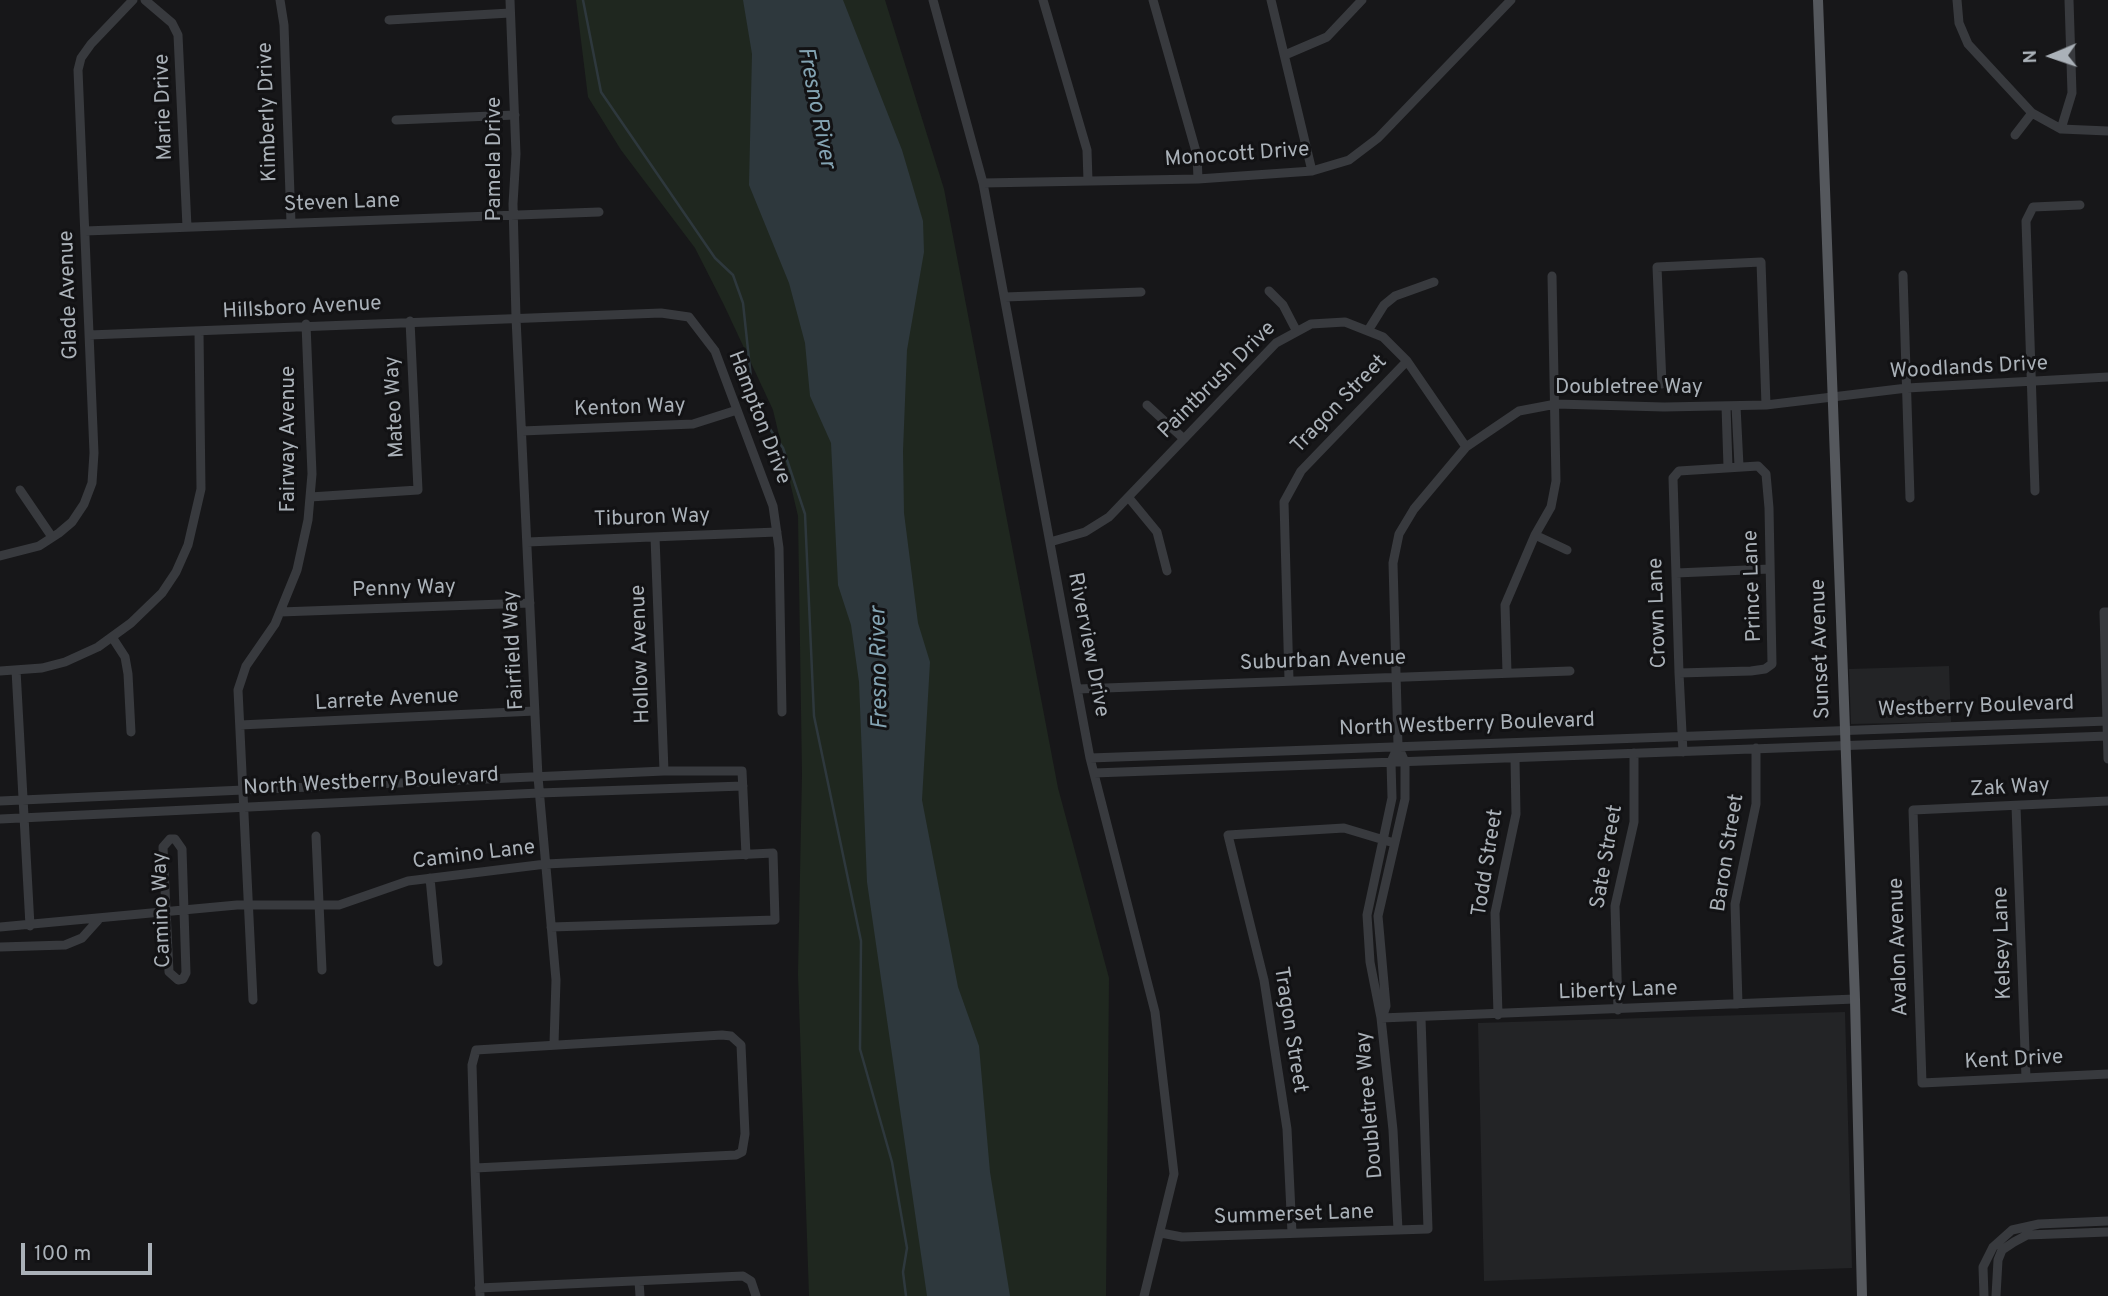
<!DOCTYPE html>
<style>
body{margin:0}
#map{position:relative;width:2108px;height:1296px;overflow:hidden;background:#171719;font-family:Overpass,sans-serif}
canvas{display:block}
.north{position:absolute;left:2017px;top:21px;width:70px;height:70px;-webkit-text-stroke:5px #121214;paint-order:stroke;rotate:268deg;font-size:19px;font-weight:700;line-height:28px;text-align:center;color:#aab1b8}
.north::after{content:'';display:block;margin:auto;width:24px;height:32px;background:#aab1b8;clip-path:polygon(50% 0,100% 100%,50% 72%,0 100%)}
.scale{position:absolute;left:21px;top:1243px;width:131px;height:32px;box-sizing:border-box;border:4px solid #aab1b8;border-top:0;padding-left:9px;font-size:21px;line-height:24px;white-space:nowrap;color:#aab1b8;-webkit-text-stroke:5px #121214;paint-order:stroke}
</style>
<div id="map">
<canvas width="2108" height="1296"></canvas>
<div class="north">N</div>
<div class="scale">100 m</div>
</div>
<script>
const c = document.querySelector('canvas').getContext('2d');
c.lineJoin = 'round';
function fill(path, color) { c.fillStyle = color; c.fill(path, 'evenodd'); }
const shape = rows => new Path2D(rows.map(r => 'M' + r).join(''));
function trace(path, color, width, dash) { c.strokeStyle = color; c.lineWidth = width; c.lineCap = dash ? 'butt' : 'round'; c.setLineDash(dash || []); c.stroke(path); }
function drawText(font, color, halo, rows, align = 'center') {
  c.font = font + ' Overpass,sans-serif'; c.lineWidth = 6; c.setLineDash([]); c.textBaseline = 'middle'; c.strokeStyle = halo; c.fillStyle = color; for (const [text, x, y, turn = 0] of rows) {
    c.save(); c.translate(x, y); c.rotate((+turn || 0) * Math.PI / 180); c.textAlign = isNaN(turn) ? turn : align; if (halo) c.strokeText(text, 0, 0); c.fillText(text, 0, 0); c.restore();
  }
}
fill(shape([
 [1949,666,1951,722,1851,724,1849,669],
 [1845,1012,1852,1268,1484,1281,1478,1023]
]), '#232426');
fill(shape([
 [576,0,885,0,944,189,1058,788,1109,978,1106,1296,809,1296,798,974,802,774,798,516,773,410,724,305,695,248,621,150,588,97]
]), '#1f271f');
fill(shape([
 [743,0,843,0,902,150,923,221,924,252,907,350,903,451,904,513,918,623,930,662,922,800,958,987,979,1046,990,1172,1010,1296,927,1296,867,882,859,682,851,625,838,585,831,443,810,396,805,343,789,283,749,185,752,54]
]), '#2e383d');
trace(shape([
 [583,0,601,92,715,258,733,275,743,303,754,406,783,448,805,514,814,716,861,941,860,1049,892,1162,907,1248,903,1272,906,1296]
]), '#2e383d', 2.5);
trace(shape([
 [145,0,172,23,178,35,187,227],
 [280,0,284,25,291,223],
 [510,0,516,154,513,204,516,318,538,777,556,980,554,1044],
 [933,0,983,183,1090,758,1155,1012,1174,1174,1144,1296],
 [1043,0,1087,150,1088,181],
 [1153,0,1197,155,1198,179],
 [1271,0,1312,171],
 [1957,0,1959,23,1968,44,2032,113,2061,129,2108,131],
 [389,20,510,13],
 [1285,55,1327,37,1362,0],
 [396,120,515,115],
 [2061,129,2072,93,2069,0],
 [2015,135,2032,113],
 [983,183,1198,179,1312,171,1349,160,1378,138,1511,0],
 [85,231,599,212],
 [1903,275,1910,498],
 [1269,291,1283,305,1296,330],
 [1005,297,1141,292],
 [1369,329,1384,305,1395,296,1434,282],
 [89,335,661,313,689,317,715,351,773,506,779,548,782,712],
 [1662,384,1657,267,1761,262,1766,405],
 [1147,405,1184,439],
 [1726,406,1728,467],
 [1736,406,1739,466],
 [522,431,693,424,737,410],
 [20,490,52,537],
 [2035,491,2026,221,2033,207,2080,205],
 [310,497,418,490,410,321],
 [1129,498,1157,532,1167,571],
 [1535,535,1567,550],
 [655,537,664,771],
 [527,542,777,532],
 [1050,542,1085,532,1109,517,1276,343,1311,324,1345,322,1383,337,1407,361,1466,447],
 [0,556,39,546,59,533,72,522,84,504,92,483,94,453,78,70,81,58,91,44,133,0],
 [1676,573,1770,569],
 [280,612,530,603],
 [2108,612,2104,612,2108,759],
 [112,637,125,657,128,674,131,732],
 [16,670,30,926],
 [0,671,42,668,65,662,98,647,131,623,162,593,176,572,188,545,201,489,199,332],
 [1507,673,1505,605,1535,535,1551,507,1556,481,1552,276],
 [1679,673,1751,671,1765,669,1772,664,1769,508,1766,474,1758,466,1679,471,1673,478,1679,673,1683,752],
 [1289,680,1284,502,1301,471,1407,361],
 [1078,689,1570,671],
 [240,725,535,711],
 [1090,758,2108,721],
 [1094,773,2108,736],
 [0,801,664,771,742,771,746,855],
 [2108,801,1913,810,1922,1083,2108,1074],
 [2016,806,2026,1078],
 [0,819,539,793,743,786],
 [316,836,322,970],
 [170,839,175,839,182,849,186,973,183,979,178,980,169,972,163,847,170,839],
 [430,878,438,962],
 [0,927,237,905,339,905,408,881,546,864,773,853,775,920,551,927],
 [0,947,65,945,82,938,100,918],
 [253,1000,238,690,246,666,275,624,297,570,308,520,312,474,306,324],
 [1738,1004,1735,904,1756,804,1756,748],
 [1618,1010,1615,906,1634,822,1634,753],
 [1498,1015,1495,913,1516,814,1515,759],
 [1381,1018,1855,999],
 [1382,1018,1386,1006,1378,916,1405,799,1405,762,1398,746],
 [475,1168,736,1155,742,1152,745,1134,741,1045,731,1036,722,1035,476,1050,472,1065,475,1168,480,1296],
 [1398,1230,1393,1130,1381,1018,1370,962,1367,915,1392,798,1391,762,1398,746,1393,563,1399,534,1414,509,1466,447,1519,411,1556,404,1664,407,1766,405,1907,388,2108,377],
 [1161,1233,1182,1237,1428,1229,1421,1018],
 [1292,1233,1287,1129,1264,980,1228,835,1344,828,1394,843],
 [639,1281,640,1296],
 [479,1288,743,1276,751,1281,756,1296],
 [1984,1296,1983,1267,1993,1247,2012,1230,2039,1224,2108,1221],
 [1996,1296,1998,1260,2002,1250,2014,1242,2027,1235,2108,1232]
]), '#383a3e', 9);
trace(shape([
 [1818,0,1855,999,1862,1296]
]), '#55585d', 10);
drawText('21px', '#aab1b8', '#121214', [
 ["Marie Drive",165,107,-92],
 ["Kimberly Drive",269,112,-92],
 ["Monocott Drive",1237,156,-4],
 ["Pamela Drive",496,159,-90],
 ["Steven Lane",342,204,-2],
 ["Glade Avenue",70,295,-92],
 ["Hillsboro Avenue",302,309,-3],
 ["Woodlands Drive",1969,369,-3],
 ["Paintbrush Drive",1218,381,-45],
 ["Doubletree Way",1629,389],
 ["Tragon Street",1340,405,-46],
 ["Mateo Way",396,407,-93],
 ["Kenton Way",630,409,-2],
 ["Hampton Drive",758,418,69],
 ["Fairway Avenue",290,439,-90],
 ["Tiburon Way",652,519,-2],
 ["Prince Lane",1754,586,-92],
 ["Penny Way",404,590,-2],
 ["Crown Lane",1659,613,-92],
 ["Riverview Drive",1087,645,79],
 ["Sunset Avenue",1822,649,-92],
 ["Fairfield Way",515,650,-93],
 ["Hollow Avenue",642,654,-92],
 ["Suburban Avenue",1323,662,-2],
 ["Larrete Avenue",387,701,-3],
 ["Westberry Boulevard",1976,708,-2],
 ["North Westberry Boulevard",1467,726,-2],
 ["North Westberry Boulevard",371,783,-3],
 ["Zak Way",2010,789,-3],
 ["Baron Street",1729,853,-81],
 ["Camino Lane",474,856,-7],
 ["Sate Street",1608,857,-80],
 ["Todd Street",1489,863,-81],
 ["Camino Way",163,910,-92],
 ["Kelsey Lane",2004,943,-92],
 ["Avalon Avenue",1900,947,-92],
 ["Liberty Lane",1618,992,-2],
 ["Tragon Street",1289,1030,81],
 ["Kent Drive",2014,1061,-3],
 ["Doubletree Way",1371,1105,-95],
 ["Summerset Lane",1294,1216,-2]
]);
drawText('italic 23px', '#83a3b2', '#121214', [
 ["Fresno River",815,108,79],
 ["Fresno River",881,668,-91]
]);
</script>
